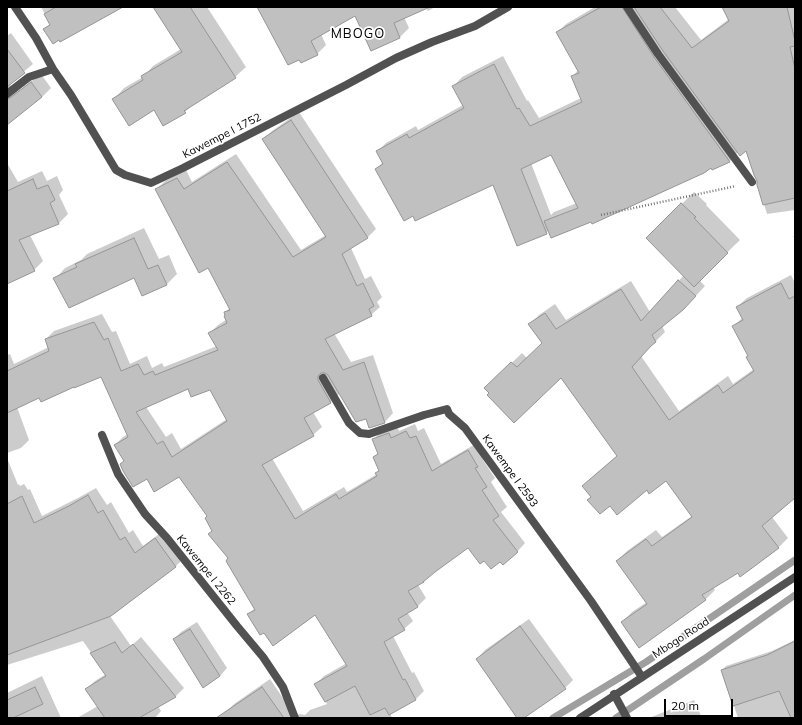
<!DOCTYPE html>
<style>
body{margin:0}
#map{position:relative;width:802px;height:725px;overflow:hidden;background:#fff;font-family:Mulish,sans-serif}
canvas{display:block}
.frame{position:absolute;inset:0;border:8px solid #000;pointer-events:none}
.scale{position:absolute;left:664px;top:699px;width:69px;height:18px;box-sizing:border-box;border:2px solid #000;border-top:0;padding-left:5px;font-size:12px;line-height:14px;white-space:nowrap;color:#000;-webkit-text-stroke:3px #fff;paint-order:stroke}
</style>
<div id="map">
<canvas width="802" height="725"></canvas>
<div class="frame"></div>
<div class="scale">20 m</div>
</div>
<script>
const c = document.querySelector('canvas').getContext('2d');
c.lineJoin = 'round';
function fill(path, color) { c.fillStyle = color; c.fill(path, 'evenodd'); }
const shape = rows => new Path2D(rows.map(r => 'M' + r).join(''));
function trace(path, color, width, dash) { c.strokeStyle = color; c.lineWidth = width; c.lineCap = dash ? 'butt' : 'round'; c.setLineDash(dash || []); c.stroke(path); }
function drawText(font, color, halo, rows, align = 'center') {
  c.font = font + ' Mulish,sans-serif'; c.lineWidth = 3.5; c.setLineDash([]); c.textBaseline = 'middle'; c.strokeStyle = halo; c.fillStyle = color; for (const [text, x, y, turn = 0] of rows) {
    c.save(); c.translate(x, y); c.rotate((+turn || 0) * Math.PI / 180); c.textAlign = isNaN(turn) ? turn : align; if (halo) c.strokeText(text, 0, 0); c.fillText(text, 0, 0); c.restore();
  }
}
fill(shape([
 [41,7,121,7,44,29,50,24],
 [155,7,207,7,246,67,235,77,193,104,185,112,164,125,154,109,114,99,124,88,143,77,153,66,181,49],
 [258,7,435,7,428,11,426,8,404,17,409,28,400,37,372,50,356,14,321,34,326,45,317,54],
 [595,7,675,7,701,40,729,19,724,7,795,7,795,210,767,214,758,184,758,181,747,150,738,152,730,161,712,168,711,167,591,221,549,230,546,233,493,184,376,169,383,162,377,152,386,143,416,126,418,130,463,105,454,86,462,77,503,56,527,101,528,100,539,118,581,98,572,77,578,70,557,33,566,24],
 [551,153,577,203,554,212,551,215,531,163],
 [11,33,33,64,10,83,11,88,15,91,20,90,41,74,51,88,42,97,7,124,7,36],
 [299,112,376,229,368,237,351,248,365,279,371,276,382,297,377,302,380,307,371,315,334,333,351,362,373,355,393,413,385,422,370,427,367,417,340,393,331,402,313,412,322,427,313,435,272,458,303,511,344,487,347,492,377,474,376,473,380,469,374,457,378,453,374,439,382,431,397,425,399,431,415,424,418,431,424,428,441,464,477,443,483,460,495,478,491,482,507,507,501,512,525,543,517,552,500,560,484,560,468,547,418,585,426,598,418,606,407,612,413,621,404,629,393,636,412,673,414,672,424,691,416,699,390,713,392,718,223,718,226,712,234,704,270,679,295,716,300,714,305,715,310,710,327,704,316,684,324,676,347,663,315,613,264,632,248,615,255,608,213,530,208,516,180,475,147,478,121,464,125,460,115,445,123,437,128,434,102,376,39,396,17,407,29,440,21,448,7,453,7,355,10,354,14,364,49,347,46,339,54,331,102,314,112,332,116,331,130,364,147,356,152,368,162,363,164,367,217,346,210,333,218,325,226,320,225,312,230,308,209,267,157,189,165,181,186,170,192,182,236,154,301,250,326,235,264,139,272,131],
 [188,388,210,389,227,419,181,449,172,433,166,437,146,407],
 [7,163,18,182,42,171,47,181,57,176,63,190,59,195,68,214,59,223,30,235,43,261,34,270,7,283],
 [694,192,707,204,706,205,740,240,699,280,705,286,693,299,662,326,665,332,641,356,679,411,728,376,733,384,754,369,749,355,734,326,743,317,737,307,747,298,791,275,795,283,795,496,772,517,788,538,779,547,740,575,738,572,713,587,715,590,705,600,622,622,632,612,647,602,617,561,627,551,656,530,662,537,692,516,666,480,610,505,592,496,583,486,617,456,561,377,486,388,522,353,527,358,543,343,530,324,539,315,555,304,566,320,631,281,650,312,684,275,647,238],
 [144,228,159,259,169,255,177,274,166,285,135,277,55,279,65,268,81,260,87,254],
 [7,458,18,485,19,484,20,486,24,484,28,490,30,489,42,516,78,498,96,488,107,505,111,502,129,533,133,530,143,546,163,531,184,558,176,566,110,616,131,646,141,637,184,688,176,696,158,706,161,711,155,718,77,718,98,706,86,689,95,681,106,674,83,641,7,665],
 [529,619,573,680,565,688,477,659,485,650],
 [197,622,227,668,220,676,174,639,181,632],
 [795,640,795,718,738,718,722,670,726,666,772,651],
 [42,676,61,718,7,718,7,693],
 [694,700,702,718,649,718]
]), '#0003');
trace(shape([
 [553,718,646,662,795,560],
 [616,718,704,659,795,595]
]), '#9f9f9f', 7);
const building = shape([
 [56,7,123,7,60,42,59,40,53,44,43,29,50,25,44,14,56,7],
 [153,7,190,7,236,78,184,111,186,113,163,126,154,110,129,126,112,99,143,80,141,76,182,52,153,7],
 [257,7,430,7,394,23,400,38,371,51,355,16,311,41,318,55,301,63,299,60,288,65,257,7],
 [601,7,622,7,654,57,730,162,712,170,711,168,704,173,592,224,591,222,551,238,544,221,578,208,551,155,521,169,547,234,517,246,493,185,415,221,413,216,404,221,375,169,383,164,376,151,407,134,409,138,464,108,452,86,494,64,517,109,519,108,530,126,582,102,571,76,579,73,556,32,601,7],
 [634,7,660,7,692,48,729,21,722,7,787,7,795,41,795,46,790,47,795,69,795,198,763,205,757,185,757,181,754,175,746,151,740,156,663,51,634,7],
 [7,49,25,73,7,87,7,49],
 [31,82,42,97,7,125,7,99,10,98,31,82],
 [291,120,368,238,342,254,357,286,363,283,374,306,369,309,372,316,325,339,343,370,364,362,385,423,369,428,366,419,356,422,328,375,325,373,321,373,318,376,318,380,331,403,304,418,314,436,262,465,295,519,336,494,339,499,377,476,375,473,379,471,373,457,378,454,372,439,389,433,391,438,406,431,410,438,416,436,432,471,468,450,478,467,475,468,487,487,482,490,499,516,493,520,518,552,503,565,500,562,491,569,484,561,480,564,468,548,435,572,423,582,424,582,408,591,418,607,398,619,405,630,384,642,403,680,405,679,416,700,389,715,385,708,370,715,355,686,325,702,314,684,347,666,315,615,273,646,264,633,260,635,247,614,255,610,226,561,228,558,208,534,212,531,205,518,207,516,179,477,154,492,147,479,133,487,123,471,120,464,124,461,114,445,128,437,101,377,74,388,74,387,41,402,39,398,7,413,7,371,49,351,45,339,94,322,104,340,108,338,121,371,138,364,144,375,153,371,155,375,218,350,208,333,227,323,224,316,225,316,224,312,230,310,208,268,199,273,155,189,177,178,184,189,227,162,293,257,326,237,262,139,291,120],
 [188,389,191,397,210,390,227,421,172,457,163,441,157,444,136,412,188,389],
 [33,179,37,189,48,185,55,200,50,203,59,224,19,240,35,271,7,284,7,191,33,179],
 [681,203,696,217,694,218,728,253,694,287,646,238,681,203],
 [134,238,148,269,158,265,167,285,142,296,134,278,69,308,53,278,77,267,75,264,134,238],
 [678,280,696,296,683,310,652,335,656,342,651,346,632,367,669,420,718,385,723,393,754,371,746,357,748,356,732,326,743,320,736,307,781,283,789,299,795,296,795,498,762,526,779,548,740,577,738,573,702,595,706,600,639,648,621,622,647,604,616,561,646,539,652,546,692,517,666,481,649,494,647,490,617,515,610,506,600,514,587,500,591,497,582,486,617,456,561,378,514,423,487,395,489,393,484,388,511,362,517,367,542,343,528,324,545,313,556,329,621,289,641,321,678,280],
 [88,495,98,513,103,510,120,540,125,537,135,553,155,538,176,567,111,616,7,655,7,504,22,496,34,523,69,506,88,495],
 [520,626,566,689,524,718,517,718,476,659,520,626],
 [190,629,220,676,203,688,173,639,190,629],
 [795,641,795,718,791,718,779,691,733,706,721,670,767,655,795,641],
 [115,642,122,653,133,644,176,697,139,718,105,718,85,689,106,676,90,653,115,642],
 [35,687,43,704,13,718,7,718,7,700,35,687],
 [262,687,284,718,216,718,262,687]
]);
fill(building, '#c0c0c0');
trace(building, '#959595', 1);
trace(shape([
 [601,215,736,186],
 [795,236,795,238]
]), '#737373', 2.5, [1, 2]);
trace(shape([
 [15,7,36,38,53,69,71,95,116,170,125,175,151,183,183,168,346,85,396,58,432,42,475,26,508,7],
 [627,7,658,54,752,182],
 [7,94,29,77,53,69],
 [323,378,349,423,360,433,369,434,424,415,447,409,449,414,465,428,591,601,642,677],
 [102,435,118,474,145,514,167,538,237,626,263,657,283,687,295,718],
 [614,694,627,718]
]), '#515151', 8);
trace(shape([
 [580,718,795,577]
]), '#515151', 8);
drawText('11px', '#000', '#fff', [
 ["Kawempe I 1752",222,136,-27],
 ["Kawempe I 2593",510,471,54],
 ["Kawempe I 2262",206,570,51],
 ["Mbogo Road",681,638,-33]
]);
c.letterSpacing = '1px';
drawText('13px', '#000', '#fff', [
 ["MBOGO",358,34]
]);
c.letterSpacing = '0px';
</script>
